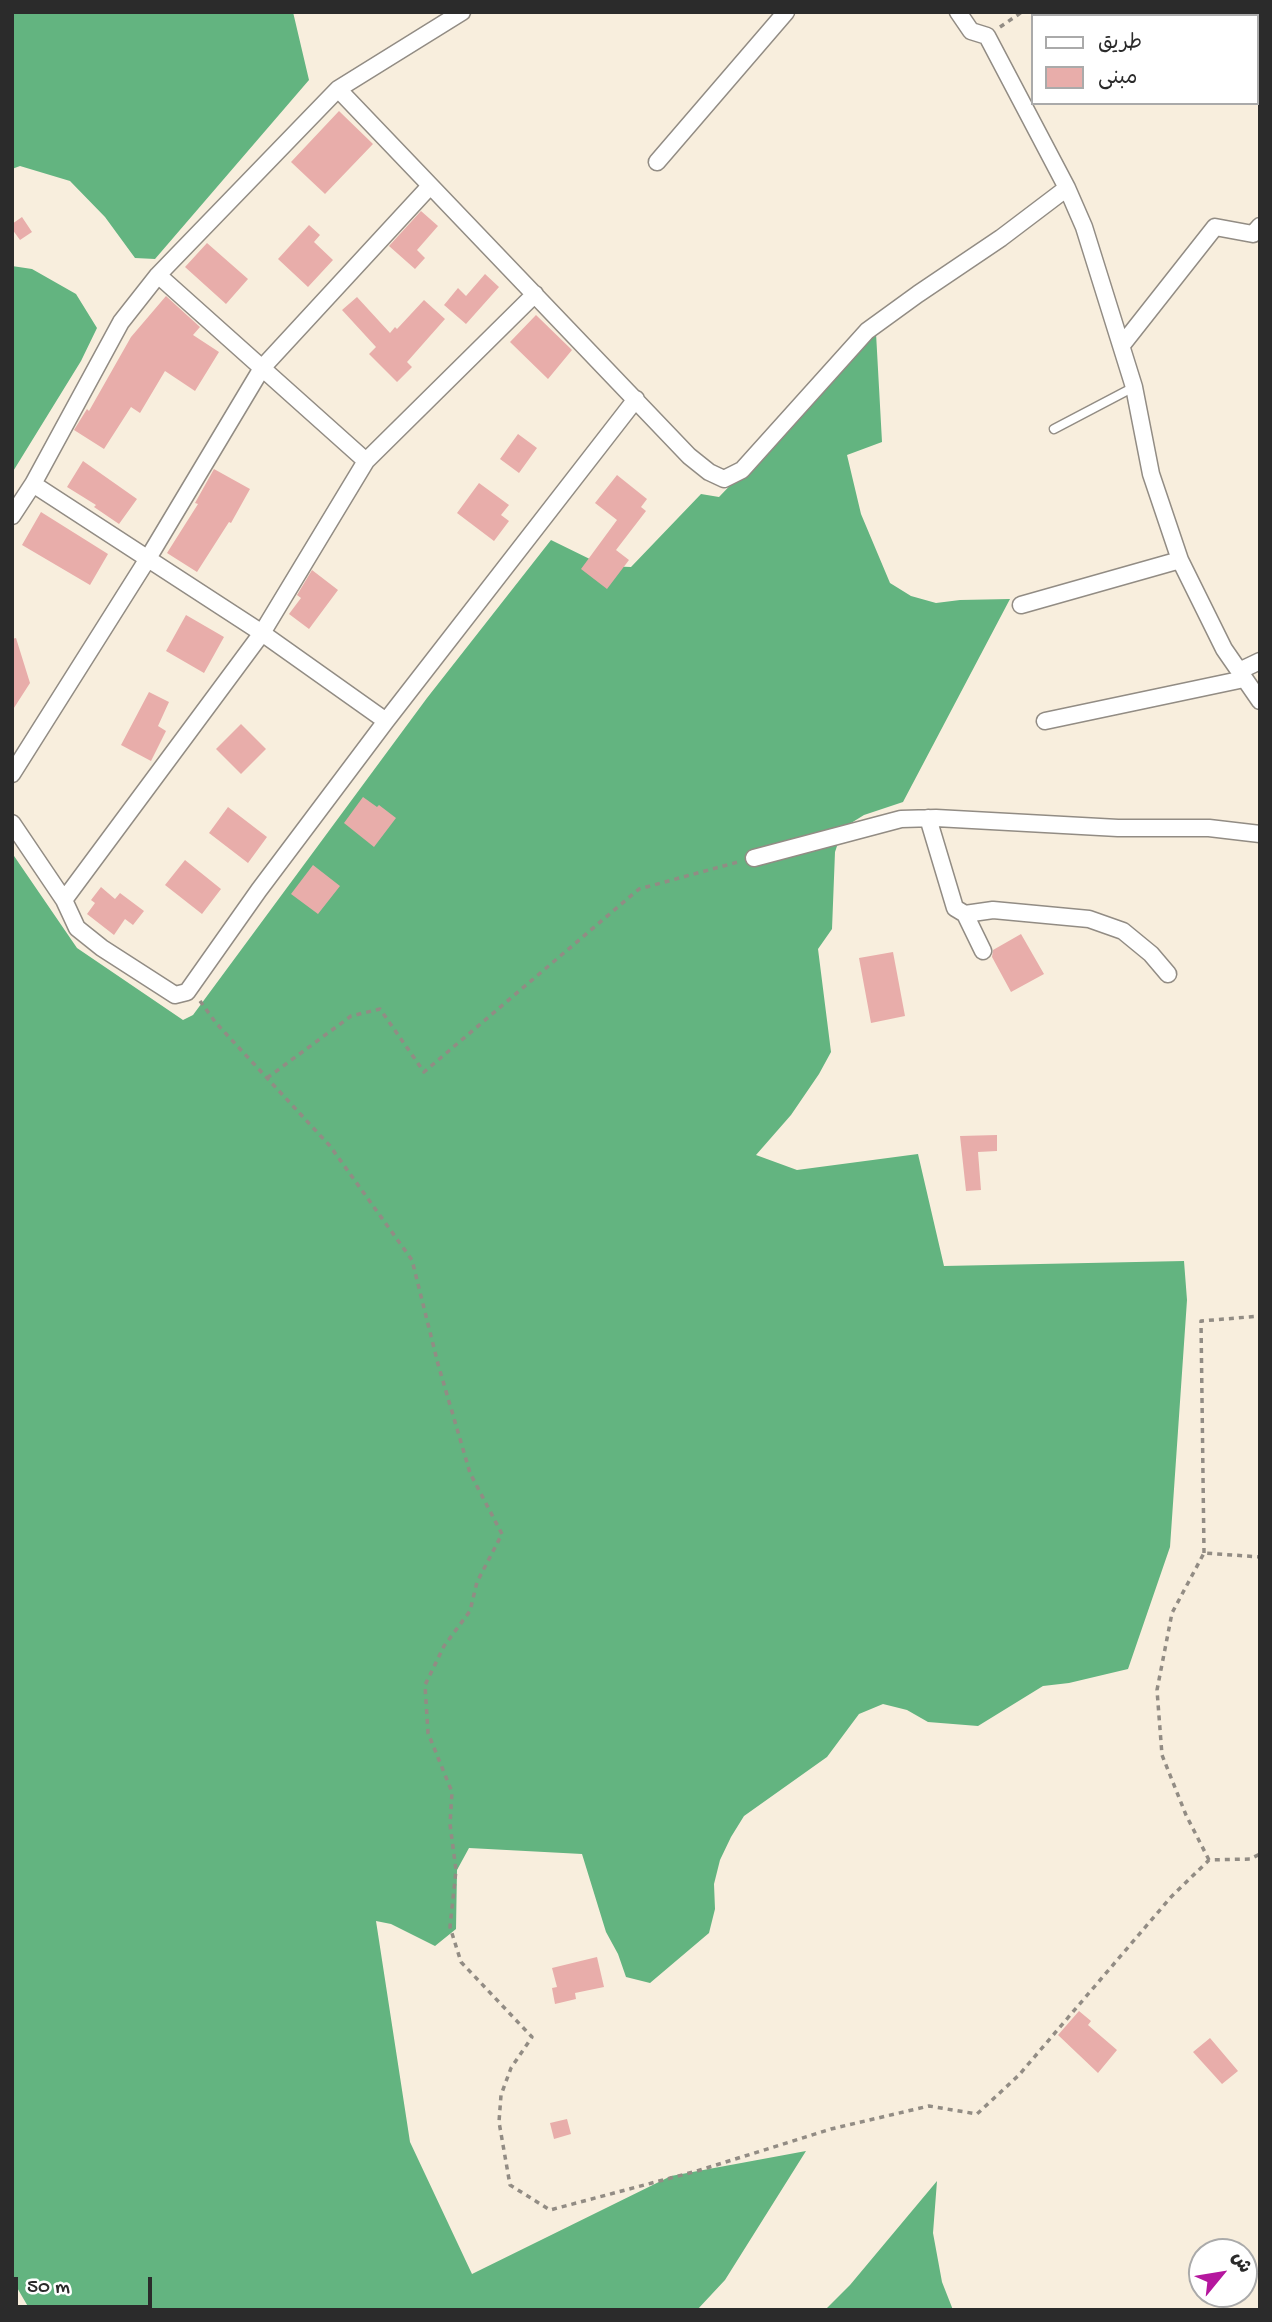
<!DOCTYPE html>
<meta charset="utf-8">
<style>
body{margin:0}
#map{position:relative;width:1272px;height:2322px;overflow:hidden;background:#f8eedd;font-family:"Gochi Hand","Playpen Sans Arabic",sans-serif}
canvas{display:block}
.frame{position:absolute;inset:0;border:14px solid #2b2b2b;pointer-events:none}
.legend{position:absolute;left:1031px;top:14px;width:228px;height:91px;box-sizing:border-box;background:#fff;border:2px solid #aaa;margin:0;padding:9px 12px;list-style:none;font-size:21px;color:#2b2b2b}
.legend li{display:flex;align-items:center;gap:14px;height:35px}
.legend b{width:35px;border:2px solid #aaa}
.north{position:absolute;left:1188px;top:2238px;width:70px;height:70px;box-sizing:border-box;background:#fff;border:2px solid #aaa;border-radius:50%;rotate:60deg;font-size:19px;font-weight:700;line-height:28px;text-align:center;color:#2b2b2b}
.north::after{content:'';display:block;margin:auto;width:24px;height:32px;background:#b5179e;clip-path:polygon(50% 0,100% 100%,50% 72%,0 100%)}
.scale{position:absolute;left:14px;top:2277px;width:138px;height:32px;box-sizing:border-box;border:4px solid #2b2b2b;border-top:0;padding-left:9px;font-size:21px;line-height:24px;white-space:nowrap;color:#2b2b2b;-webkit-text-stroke:5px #fff;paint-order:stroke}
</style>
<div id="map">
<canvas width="1272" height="2322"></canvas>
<div class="frame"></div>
<ul class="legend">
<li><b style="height:9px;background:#fff"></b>طريق</li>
<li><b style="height:19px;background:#e8adaa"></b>مبنى</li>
</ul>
<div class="north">ش</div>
<div class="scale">50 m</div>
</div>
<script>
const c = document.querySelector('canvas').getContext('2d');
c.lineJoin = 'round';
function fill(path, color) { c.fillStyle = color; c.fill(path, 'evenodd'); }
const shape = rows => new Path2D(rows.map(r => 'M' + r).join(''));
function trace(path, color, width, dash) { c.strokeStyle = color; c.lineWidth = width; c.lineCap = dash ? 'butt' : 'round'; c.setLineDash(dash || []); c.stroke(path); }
fill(shape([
 [12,12,293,12,309,80,155,259,135,258,105,217,70,181,20,166,12,169],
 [12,266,32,269,76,294,97,328,81,361,12,473],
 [876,333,882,442,847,455,861,514,890,583,911,596,936,603,960,600,1010,599,903,802,864,815,843,828,835,852,832,929,818,949,831,1052,819,1074,791,1115,756,1155,797,1170,918,1154,944,1266,1184,1261,1187,1300,1170,1547,1128,1669,1069,1683,1043,1686,978,1726,928,1722,907,1710,883,1704,859,1714,827,1757,744,1816,731,1837,720,1860,714,1884,715,1909,709,1933,650,1983,626,1977,618,1954,606,1932,582,1854,469,1848,457,1870,456,1929,435,1946,391,1924,376,1921,410,2142,472,2274,671,2176,806,2151,725,2280,697,2310,30,2310,12,2279,12,853,77,948,183,1020,193,1015,427,698,551,540,604,566,631,567,701,494,719,497],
 [937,2181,933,2233,942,2282,953,2310,825,2310,850,2285]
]), '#63b480');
fill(shape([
 [339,111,373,144,325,194,291,162],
 [421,211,438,226,417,250,425,258,415,269,389,246],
 [22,217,32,232,20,240,12,229,12,224],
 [309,225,320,235,314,242,333,260,308,287,278,259],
 [207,243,248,279,226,304,185,267],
 [485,274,499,287,466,324,444,305,458,288,466,296],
 [166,296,200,327,193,335,219,352,195,391,165,371,140,413,131,407,104,449,74,430,87,409,89,411,131,337],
 [357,297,390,333,395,327,397,329,424,300,445,319,407,362,412,367,397,382,369,354,376,347,342,310],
 [536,315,572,350,548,379,510,342],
 [518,434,537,448,519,473,500,459],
 [83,461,137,499,119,524,94,507,96,505,67,487],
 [214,469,250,489,231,523,229,522,197,572,167,553,198,504,195,503],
 [617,475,647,499,641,507,646,511,616,550,629,560,607,589,581,569,617,520,595,503],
 [479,483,509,505,501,515,509,521,494,541,457,513],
 [41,512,108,554,90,585,22,545],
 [312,570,338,590,309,629,289,614,301,598,297,595],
 [186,615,224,637,204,673,166,651],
 [16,638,30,683,12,711,12,639],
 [149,692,169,702,158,726,166,731,151,761,121,745],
 [241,724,266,749,241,774,216,749],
 [363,797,377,807,379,805,396,818,374,847,344,823],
 [228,807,267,837,248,863,209,833],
 [185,860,221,889,202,914,165,885],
 [313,865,340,886,318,914,291,894],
 [101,887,115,899,120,893,144,911,133,925,125,919,114,935,87,914,95,903,91,900],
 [1021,934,1044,974,1011,992,992,957,993,950],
 [893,952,905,1016,871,1023,859,958],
 [997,1135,997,1151,978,1152,981,1190,966,1191,960,1136],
 [597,1957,604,1987,575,1993,576,1999,555,2004,552,1988,557,1987,552,1968],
 [1079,2011,1091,2021,1088,2025,1117,2050,1098,2073,1058,2035],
 [1210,2038,1238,2071,1222,2084,1193,2052],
 [567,2119,571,2134,554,2139,550,2123]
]), '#e8adaa');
const service = shape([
 [1054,429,1134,387]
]);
const minor = shape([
 [958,12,971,31,987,36,1067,188,1084,227,1134,387,1151,474,1180,560,1224,649,1260,701],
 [338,89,689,456,709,472,724,479,742,470,867,331,918,294,1001,238,1067,188],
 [657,162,786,12],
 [158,275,366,461],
 [1122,345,1215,227,1253,234,1260,226],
 [33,484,262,633,386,721],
 [12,516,33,484,121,322,158,275,338,89,462,12],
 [1021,605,1180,560],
 [1239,671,1260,661],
 [1045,721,1244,679],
 [12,774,147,560,262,368,430,186],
 [928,818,955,908,965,914,993,910,1089,919,1123,931,1151,954,1168,974],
 [12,823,64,900,77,928,102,948,175,995,187,992,259,890,386,721,636,399],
 [754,858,901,819,936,818,1118,828,1209,828,1260,834],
 [64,900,262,633,366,461,535,294],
 [965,914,983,951]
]);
trace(service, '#928c84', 11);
trace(minor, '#928c84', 19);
trace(shape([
 [1000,27,1022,12],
 [200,1001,216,1023,330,1146,412,1260,438,1364,470,1473,502,1534,477,1582,470,1611,444,1646,425,1685,428,1733,452,1792,450,1824,456,1870,450,1927,461,1962,532,2037,511,2068,501,2095,499,2122,510,2185,550,2210,697,2171,831,2129,929,2106,977,2114,1019,2075,1171,1897,1209,1860,1250,1859,1260,1854],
 [267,1078,351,1016,380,1009,424,1072,639,889,738,862],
 [1204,1553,1201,1321,1260,1316],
 [1209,1860,1186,1815,1162,1755,1157,1690,1172,1613,1204,1553,1260,1557]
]), '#928c84', 3.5, [5, 5]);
trace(service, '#fff', 8);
trace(minor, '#fff', 16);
</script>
